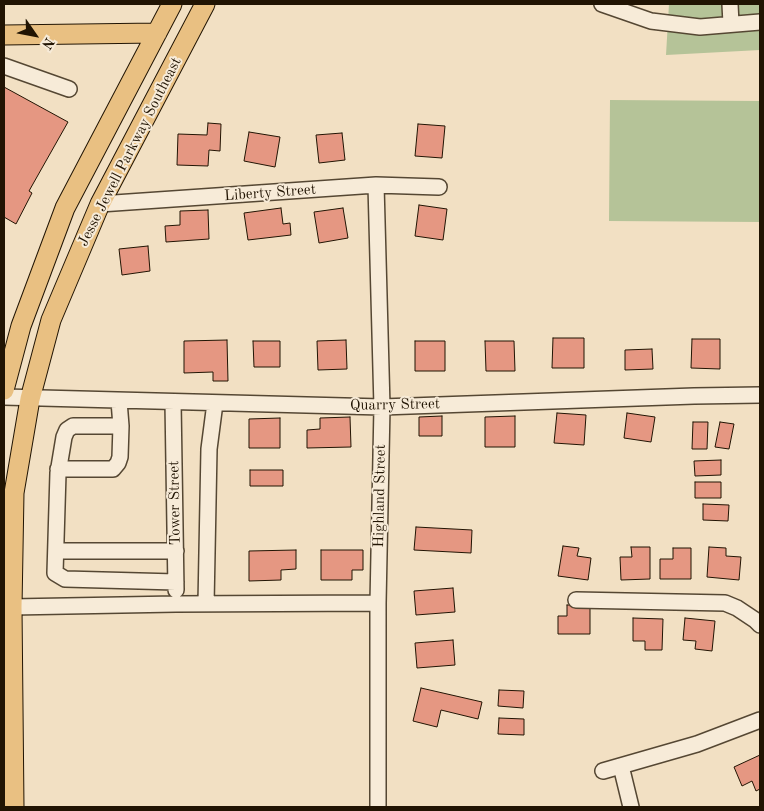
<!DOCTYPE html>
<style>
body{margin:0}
#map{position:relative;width:764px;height:811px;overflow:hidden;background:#f2e0c3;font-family:"Old Standard TT",serif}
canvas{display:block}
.frame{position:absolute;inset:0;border:5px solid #211403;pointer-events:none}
.north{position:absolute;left:10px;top:10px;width:50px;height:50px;-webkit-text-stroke:4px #f7ebd8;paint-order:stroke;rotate:123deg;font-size:14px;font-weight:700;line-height:20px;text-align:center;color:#211403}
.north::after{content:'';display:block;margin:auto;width:18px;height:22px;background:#211403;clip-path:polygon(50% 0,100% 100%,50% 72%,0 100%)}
</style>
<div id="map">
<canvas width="764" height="811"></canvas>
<div class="frame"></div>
<div class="north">N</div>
</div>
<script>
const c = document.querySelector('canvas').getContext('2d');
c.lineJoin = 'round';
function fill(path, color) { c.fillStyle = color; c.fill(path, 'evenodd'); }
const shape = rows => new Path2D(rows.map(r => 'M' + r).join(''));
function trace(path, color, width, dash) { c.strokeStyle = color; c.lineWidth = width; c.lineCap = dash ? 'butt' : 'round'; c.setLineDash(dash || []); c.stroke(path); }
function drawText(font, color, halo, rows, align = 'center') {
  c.font = font + ' "Old Standard TT",serif'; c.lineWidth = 4; c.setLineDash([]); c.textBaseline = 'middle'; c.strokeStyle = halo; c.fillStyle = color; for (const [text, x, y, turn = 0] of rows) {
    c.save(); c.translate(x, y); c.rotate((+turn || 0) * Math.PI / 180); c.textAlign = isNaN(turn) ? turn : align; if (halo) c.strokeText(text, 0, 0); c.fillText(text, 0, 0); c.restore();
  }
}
fill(shape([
 [669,4,760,4,760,50,666,55],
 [610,100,760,101,760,222,609,221]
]), '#b5c398');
const building = shape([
 [4,87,68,122,29,191,32,193,16,224,4,217,4,87],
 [208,123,221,124,220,151,209,150,208,166,177,165,178,134,207,135,208,123],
 [418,124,445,126,442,158,415,156,418,124],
 [249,132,280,137,275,167,244,161,249,132],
 [342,133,345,160,319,163,316,135,342,133],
 [419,205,447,209,443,240,415,236,419,205],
 [281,208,283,224,290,223,291,235,248,240,244,213,281,208],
 [343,208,348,238,319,243,314,212,343,208],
 [208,210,209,239,166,242,165,226,180,225,180,211,208,210],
 [148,246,150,271,122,275,119,249,148,246],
 [553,338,584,338,584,368,552,368,553,338],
 [692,339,720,339,720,369,691,368,692,339],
 [227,340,228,381,213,381,213,372,184,373,184,341,227,340],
 [346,340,347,369,318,370,317,341,346,340],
 [253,341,280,341,280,367,254,367,253,341],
 [415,341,445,341,445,371,415,371,415,341],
 [485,341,514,341,515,371,486,371,485,341],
 [652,349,653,369,625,370,625,350,652,349],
 [557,413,586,415,584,445,554,443,557,413],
 [627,413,655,417,651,442,624,438,627,413],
 [442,416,442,436,419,436,419,417,442,416],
 [515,416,515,447,485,447,485,417,515,416],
 [350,417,351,447,307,448,307,430,320,429,320,418,350,417],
 [280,418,280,448,249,448,249,419,280,418],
 [693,422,708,422,707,449,692,449,693,422],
 [720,422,734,424,729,449,715,447,720,422],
 [721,460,721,475,695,476,694,461,721,460],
 [250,470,283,470,283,486,250,486,250,470],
 [695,482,721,482,721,498,695,498,695,482],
 [703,504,729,505,728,521,703,520,703,504],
 [416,527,472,530,471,553,414,550,416,527],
 [563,546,579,548,577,556,591,558,588,580,558,576,563,546],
 [631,547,650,547,650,579,621,580,620,557,632,557,631,547],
 [709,547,726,548,726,556,741,557,739,580,707,577,709,547],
 [673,548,691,548,691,579,660,579,660,559,673,559,673,548],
 [296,550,296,569,281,570,281,580,249,581,249,551,296,550],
 [321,550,363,550,363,570,352,570,352,580,321,580,321,550],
 [453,588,455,612,416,615,414,591,453,588],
 [567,605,590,605,590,634,558,634,558,616,567,616,567,605],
 [633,618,663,619,662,650,645,650,645,641,633,641,633,618],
 [685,618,715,621,712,651,695,649,696,641,683,640,685,618],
 [453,640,455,665,417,668,415,643,453,640],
 [421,688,482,702,478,719,441,710,437,727,413,721,421,688],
 [499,690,524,691,523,708,498,706,499,690],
 [499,718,524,719,524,735,498,734,499,718],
 [760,755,760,789,756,791,752,781,742,786,734,767,760,755]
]);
fill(building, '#e59782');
trace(building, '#211403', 1);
const minor = shape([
 [602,4,651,21,700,27,760,22],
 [730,4,731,24],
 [4,66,69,89],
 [376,185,382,407,378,603,378,807],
 [100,204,376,185,439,187],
 [4,397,382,407,694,396,760,395],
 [173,402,176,590],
 [121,426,73,426,67,430,64,437,58,473,55,573,65,579,176,582],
 [58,469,113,469,118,463,120,457,121,426,119,401],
 [56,551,176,551],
 [576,600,725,603,737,608,755,620,760,625],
 [206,604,209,449,215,403],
 [12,607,176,604,378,603],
 [621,766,631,807],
 [603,771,697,744,760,720]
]);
const major = shape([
 [4,35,157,33],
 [4,390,21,326,65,208,172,4],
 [14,807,12,607,14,493,30,399,51,320,100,204,205,4]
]);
trace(minor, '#554733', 18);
trace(major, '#211403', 21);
trace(minor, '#f7ebd8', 15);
trace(major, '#e9c082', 19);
drawText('15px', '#211403', '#f7ebd8', [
 ["Jesse Jewell Parkway Southeast",130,152,-63],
 ["Liberty Street",270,193,-4],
 ["Quarry Street",395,405,-1],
 ["Highland Street",380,496,-89],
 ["Tower Street",175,503,-91]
]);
</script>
